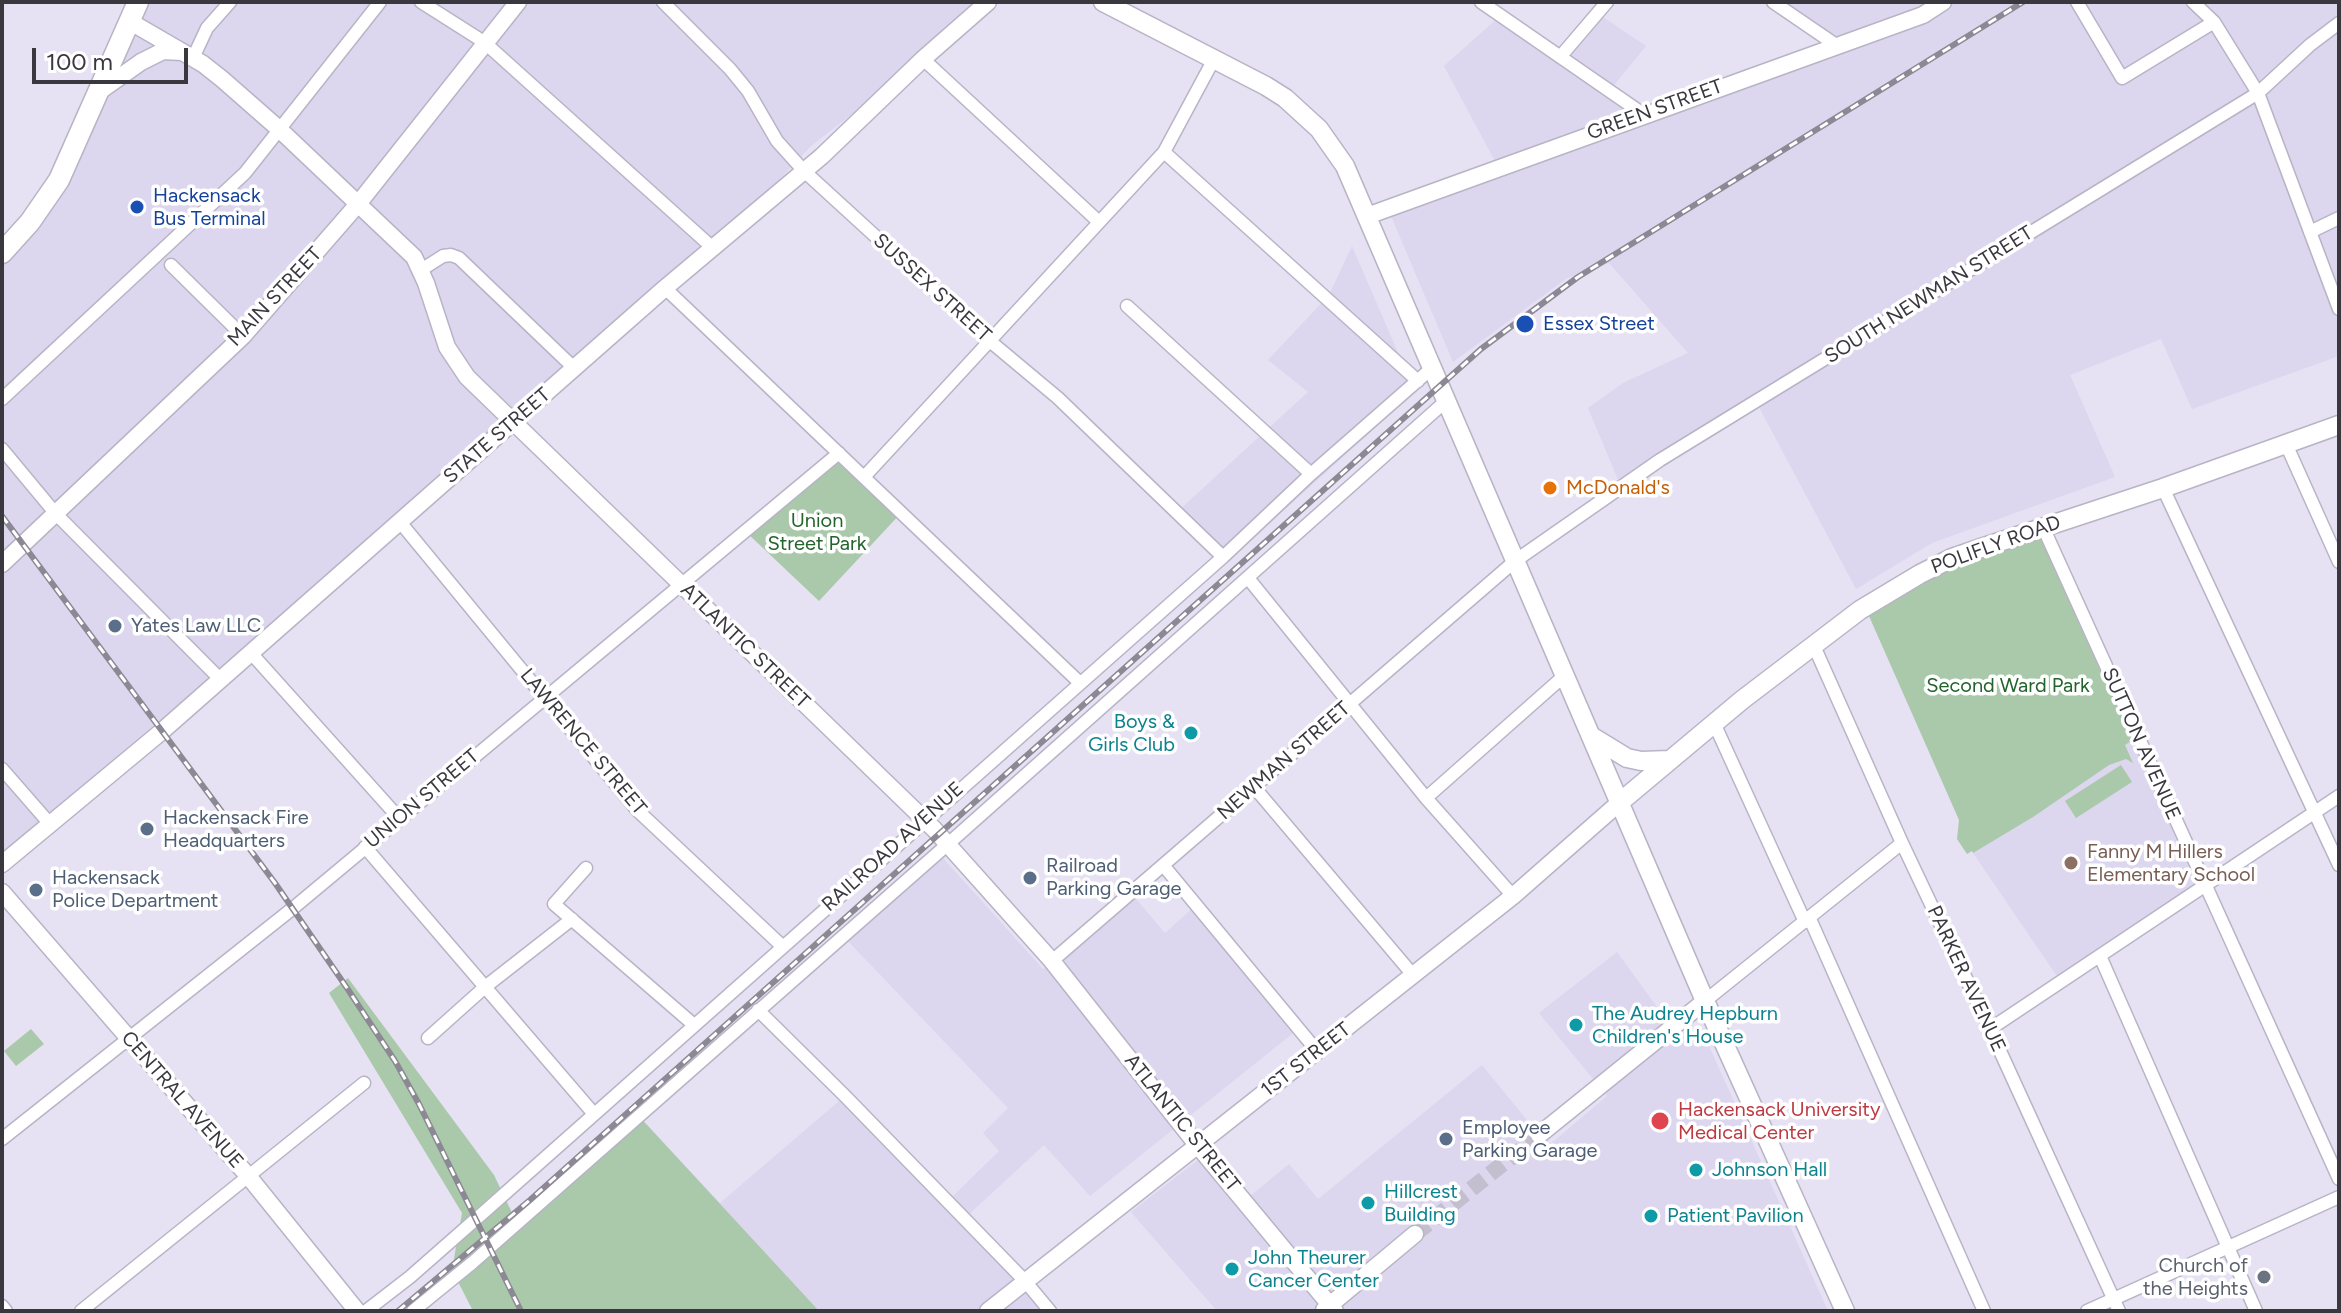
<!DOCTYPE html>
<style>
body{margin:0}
#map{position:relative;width:2341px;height:1313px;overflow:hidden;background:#e6e1f3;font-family:Figtree,sans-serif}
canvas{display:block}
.frame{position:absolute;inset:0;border:4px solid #3a383f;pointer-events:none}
.scale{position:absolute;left:32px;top:48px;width:156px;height:36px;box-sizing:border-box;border:4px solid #3a383f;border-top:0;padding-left:10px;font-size:24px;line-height:28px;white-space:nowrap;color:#3a383f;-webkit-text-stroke:6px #fff;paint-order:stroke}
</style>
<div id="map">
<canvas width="2341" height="1313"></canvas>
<div class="frame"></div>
<div class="scale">100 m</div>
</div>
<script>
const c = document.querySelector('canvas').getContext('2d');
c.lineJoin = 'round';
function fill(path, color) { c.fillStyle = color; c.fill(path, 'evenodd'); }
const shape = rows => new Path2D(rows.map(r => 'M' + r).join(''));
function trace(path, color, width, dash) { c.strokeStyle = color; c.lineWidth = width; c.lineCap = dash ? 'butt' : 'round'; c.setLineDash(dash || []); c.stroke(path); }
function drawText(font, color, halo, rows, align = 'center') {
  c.font = font + ' Figtree,sans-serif'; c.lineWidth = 7; c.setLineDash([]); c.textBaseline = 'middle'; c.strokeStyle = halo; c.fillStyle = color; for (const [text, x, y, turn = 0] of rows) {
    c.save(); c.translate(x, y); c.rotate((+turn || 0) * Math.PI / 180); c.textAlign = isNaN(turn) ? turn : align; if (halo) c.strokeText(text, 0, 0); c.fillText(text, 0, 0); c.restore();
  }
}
fill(shape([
 [137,2,988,2,923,59,811,146,714,249,2,864,2,253,30,222],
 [1772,2,2339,2,2339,356,2192,409,2161,339,2070,375,2115,477,1932,543,1856,589,1754,398,1622,489,1588,408,1623,383,1688,353,1609,263,1567,278,1453,362,1388,209,1497,165,1444,66,1501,15,1558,55,1597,13,1646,46,1610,90,1646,112,1831,45],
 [1352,246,1415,392,1230,559,1177,512,1308,392,1268,360,1329,295],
 [2138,737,2206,885,2061,982,1973,853,2089,766],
 [943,858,1043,969,1131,893,1165,933,1195,906,1297,1030,1090,1196,1044,1145,965,1218,1050,1311,559,1311,636,1113,720,1203,845,1096,948,1201,999,1151,983,1133,1008,1108,841,934],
 [1617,952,1678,1036,1690,1028,1697,1030,1705,1037,1828,1311,1217,1311,1131,1212,1198,1160,1238,1206,1289,1164,1318,1199,1482,1065,1548,1146,1607,1096,1539,1013]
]), '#ddd6ef');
fill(shape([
 [839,453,901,513,819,601,745,531],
 [2043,527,2138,737,2125,745,2133,763,2126,759,2109,765,2033,817,1973,853,1972,851,1967,854,1957,839,1959,820,1865,607,1889,591],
 [2121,765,2132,782,2076,818,2065,801],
 [348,978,494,1175,514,1217,636,1113,819,1311,473,1311,452,1270,462,1213,329,993],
 [31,1029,44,1044,16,1066,4,1051]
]), '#a9c9aa');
trace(shape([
 [1415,1234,1539,1135]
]), '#c4bfcf', 16, [16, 8]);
const minor = shape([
 [421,2,484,42,714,249],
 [663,2,730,69,748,91,777,141,804,171,991,342,1058,398,1223,557],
 [1481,2,1643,114],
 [1773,2,1836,45],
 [2077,2,2122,78,2214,22],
 [2193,2,2214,22,2258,93,2339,309],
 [1560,57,1607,2],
 [193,58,207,28,230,2],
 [923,59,1099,222],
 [1164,152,1418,381],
 [2310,232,2339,218],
 [171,265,243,336],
 [421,270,443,256,451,255,459,258,574,368],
 [665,288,1079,682],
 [1127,306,1311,474],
 [2,399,245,173,380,2],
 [2286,444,2339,562],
 [2,449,56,514,221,680],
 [864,477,1164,152,1214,59],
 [2163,488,2339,865],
 [400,522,637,810,782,946],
 [2043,527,2339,1179],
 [1248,578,1426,798,1513,896],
 [1814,646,1902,843,1990,1029,2119,1311],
 [251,653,399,818],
 [1714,723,1805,922],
 [2,769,50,824],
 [1254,787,1413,975],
 [1426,798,1564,676],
 [365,847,594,1114],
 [1163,865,1317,1051],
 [586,868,554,904,694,1025],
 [1810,919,1984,1311],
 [2100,956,2256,1311],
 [1052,961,1515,561,1660,460,2258,93,2310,45,2339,23],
 [1705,1001,1902,843],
 [758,1010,845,1096,1025,1281,1050,1311],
 [1990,1029,2339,796],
 [428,1038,485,987,572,919],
 [2,1139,292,909,839,453],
 [2,1306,6,1311],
 [81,1311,364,1083],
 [366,1311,410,1277,484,1212,1223,557,1311,474,1432,368],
 [413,1311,472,1263,948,844,1446,401],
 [2087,1311,2339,1197]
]);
const tertiary = shape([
 [129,21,203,64,222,79,279,129,414,257,426,283,447,347,467,377,934,829,1052,961,1198,1146,1335,1311],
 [100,91,141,62,163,51,182,52],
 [1367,216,1923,15,1943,2],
 [2,564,243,336,358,204,518,2],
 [2,864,161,732,665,288,822,156,923,59,988,2],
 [2,892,249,1177,357,1311],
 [1539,1135,1705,1001],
 [1324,1310,1415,1234],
 [988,1311,1513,896,1619,803]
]);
const secondary = shape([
 [1103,2,1266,86,1285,98,1319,129,1345,166,1705,1001,1845,1311],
 [1591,736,1627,758,1641,761,1670,760],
 [1619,803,1742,700,1860,610,1920,574,1952,558,1984,547,2163,488,2339,425]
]);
const primary = shape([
 [2,253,30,222,59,180,138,2]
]);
trace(minor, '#b8b4c5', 15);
trace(tertiary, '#b8b4c5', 19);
trace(secondary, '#b8b4c5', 21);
trace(primary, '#b8b4c5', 23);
trace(minor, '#fff', 12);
trace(tertiary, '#fff', 16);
trace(secondary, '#fff', 18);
trace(primary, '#fff', 20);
const rail = shape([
 [2,516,275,883,347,988,395,1061,419,1104,521,1311],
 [398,1311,530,1200,1481,349,1578,277,2023,2]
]);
trace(rail, '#8c8894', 6);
trace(rail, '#fff', 3, [9]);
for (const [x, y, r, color] of [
 [137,207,8,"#1a4fb4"],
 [1525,324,10,"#1a4fb4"],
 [1550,488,8,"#e8710a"],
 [115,626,8,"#5c6f8a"],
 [1191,733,8,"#0f9aa8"],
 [147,829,8,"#5c6f8a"],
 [2071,863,8,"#8d6e63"],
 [1030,878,8,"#5c6f8a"],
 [36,890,8,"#5c6f8a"],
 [1576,1025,8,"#0f9aa8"],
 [1660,1121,10,"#e0444e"],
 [1446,1139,8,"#5c6f8a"],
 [1696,1170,8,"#0f9aa8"],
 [1368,1203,8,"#0f9aa8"],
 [1651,1216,8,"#0f9aa8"],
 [1232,1269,8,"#0f9aa8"],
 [2264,1277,8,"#6b7280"]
]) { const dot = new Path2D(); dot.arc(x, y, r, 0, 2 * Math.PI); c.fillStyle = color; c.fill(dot); trace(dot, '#fff', 3); }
drawText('20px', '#3a383f', '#fff', [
 ["GREEN STREET",1655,110,-20],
 ["SUSSEX STREET",932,288,42],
 ["SOUTH NEWMAN STREET",1929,295,-32],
 ["MAIN STREET",275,297,-47],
 ["STATE STREET",497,436,-41],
 ["POLIFLY ROAD",1996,545,-20],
 ["ATLANTIC STREET",745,646,44],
 ["LAWRENCE STREET",583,742,50],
 ["SUTTON AVENUE",2141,744,66],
 ["NEWMAN STREET",1284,761,-41],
 ["UNION STREET",422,799,-40],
 ["RAILROAD AVENUE",893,847,-42],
 ["PARKER AVENUE",1966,979,65],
 ["1ST STREET",1306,1060,-38],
 ["CENTRAL AVENUE",182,1100,49],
 ["ATLANTIC STREET",1182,1123,51]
]);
drawText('20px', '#164399', '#fff', [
 ["Hackensack",153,196],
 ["Bus Terminal",153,219],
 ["Essex Street",1543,324]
], 'left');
drawText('20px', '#c56008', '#fff', [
 ["McDonald's",1566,488]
], 'left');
drawText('20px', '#22642c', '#fff', [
 ["Union",817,521],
 ["Street Park",817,544],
 ["Second Ward Park",2008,686]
]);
drawText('20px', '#4e5e75', '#fff', [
 ["Yates Law LLC",131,626],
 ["Hackensack Fire",163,818],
 ["Headquarters",163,841],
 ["Railroad",1046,866],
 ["Parking Garage",1046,889],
 ["Hackensack",52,878],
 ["Police Department",52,901],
 ["Employee",1462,1128],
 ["Parking Garage",1462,1151]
], 'left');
drawText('20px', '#0d838f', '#fff', [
 ["Boys &",1175,722,"right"],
 ["Girls Club",1175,745,"right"],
 ["The Audrey Hepburn",1592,1014],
 ["Children's House",1592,1037],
 ["Johnson Hall",1712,1170],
 ["Hillcrest",1384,1192],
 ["Building",1384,1215],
 ["Patient Pavilion",1667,1216],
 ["John Theurer",1248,1258],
 ["Cancer Center",1248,1281]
], 'left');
drawText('20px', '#785e54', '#fff', [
 ["Fanny M Hillers",2087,852],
 ["Elementary School",2087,875]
], 'left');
drawText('20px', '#be3a42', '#fff', [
 ["Hackensack University",1678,1110],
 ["Medical Center",1678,1133]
], 'left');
drawText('20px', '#5b616d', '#fff', [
 ["Church of",2248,1266],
 ["the Heights",2248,1289]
], 'right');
</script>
